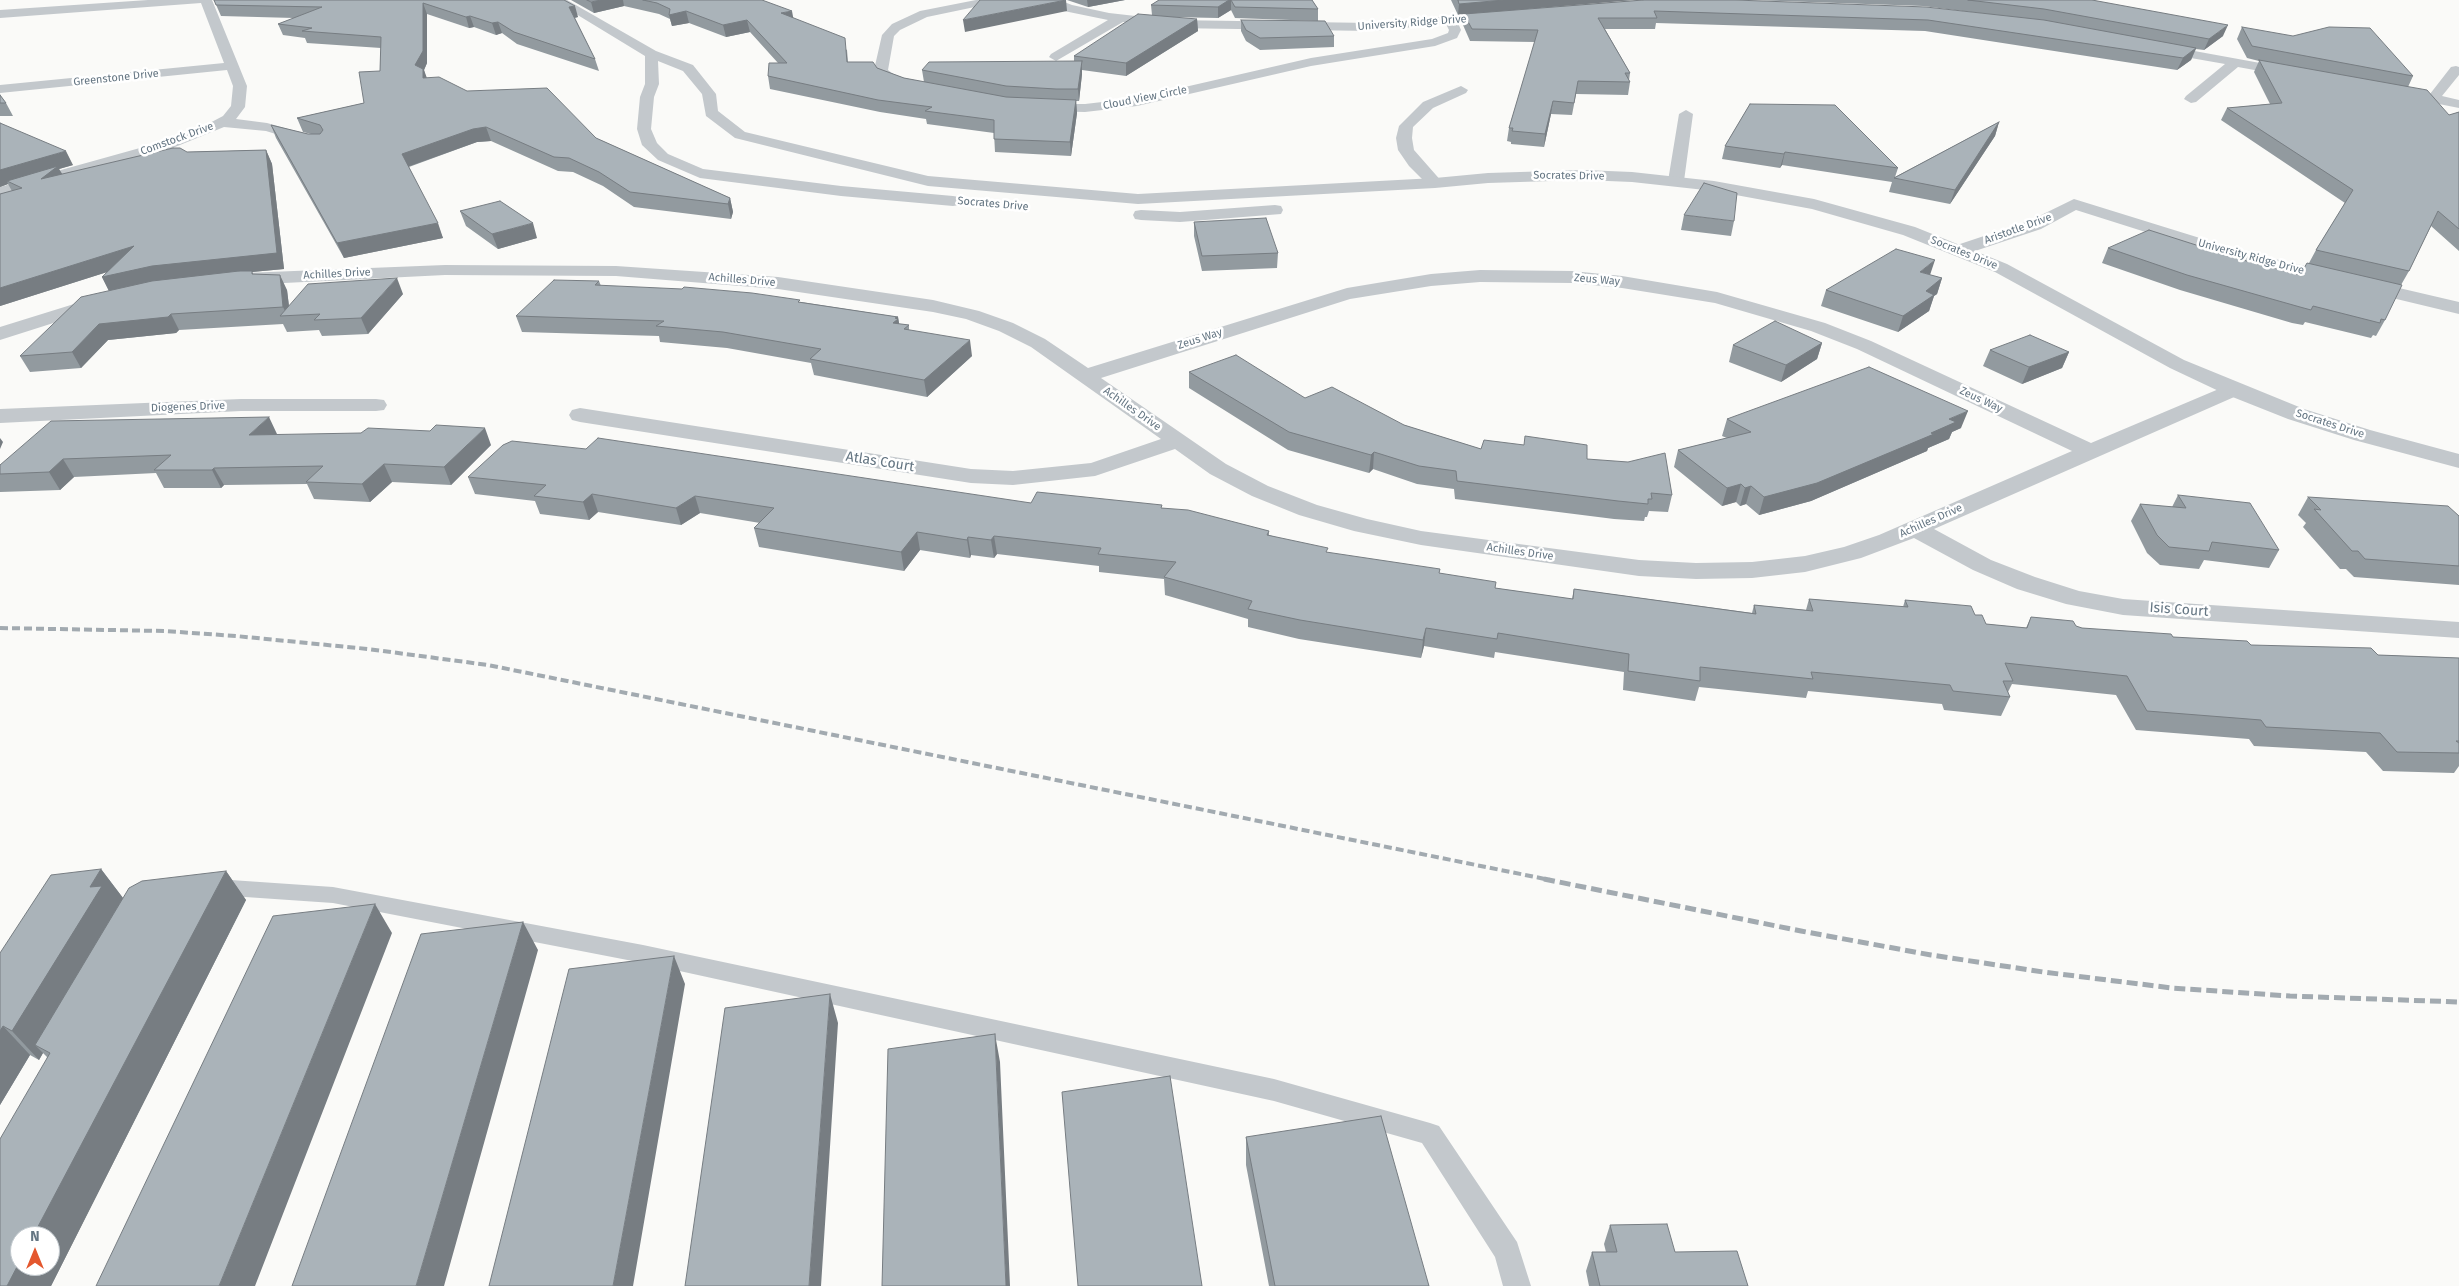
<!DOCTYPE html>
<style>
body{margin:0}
#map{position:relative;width:2459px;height:1286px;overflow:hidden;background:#fafaf8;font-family:"Fira Sans",sans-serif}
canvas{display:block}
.north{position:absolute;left:10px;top:1226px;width:50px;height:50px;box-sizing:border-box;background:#fff;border:1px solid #c1c8cd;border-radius:50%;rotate:0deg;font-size:14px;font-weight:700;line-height:20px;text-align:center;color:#657683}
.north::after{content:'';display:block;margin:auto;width:18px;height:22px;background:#e4572e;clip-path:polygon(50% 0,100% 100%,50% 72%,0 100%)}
</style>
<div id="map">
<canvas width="2459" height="1286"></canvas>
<div class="north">N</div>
</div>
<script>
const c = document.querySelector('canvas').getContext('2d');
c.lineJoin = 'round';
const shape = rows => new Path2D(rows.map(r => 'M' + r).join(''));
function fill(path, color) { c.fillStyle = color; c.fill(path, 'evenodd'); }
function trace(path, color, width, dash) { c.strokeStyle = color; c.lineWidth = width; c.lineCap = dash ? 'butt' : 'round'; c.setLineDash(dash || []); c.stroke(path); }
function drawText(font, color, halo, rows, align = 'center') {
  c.font = font + ' "Fira Sans",sans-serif'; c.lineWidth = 5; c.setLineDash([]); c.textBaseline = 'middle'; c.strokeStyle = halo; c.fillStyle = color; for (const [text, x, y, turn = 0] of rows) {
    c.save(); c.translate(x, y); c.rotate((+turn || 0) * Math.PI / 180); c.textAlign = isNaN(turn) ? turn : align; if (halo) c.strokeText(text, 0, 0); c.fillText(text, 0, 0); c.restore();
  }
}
fill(shape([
 [216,879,333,887,643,945,1274,1079,1430,1123,1439,1126,1517,1242,1531,1286,1503,1286,1495,1257,1422,1143,1274,1101,643,963,333,903,216,895,208,893,205,887,208,881,216,879]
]), '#c3c8cc');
fill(shape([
 [148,0,212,0,247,86,245,107,236,119,267,123,313,136,316,139,313,142,308,144,266,131,224,127,175,147,0,197,0,187,165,141,204,126,223,116,231,106,233,86,227,70,0,93,0,85,224,63,201,3,0,18,0,10,148,0],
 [976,0,1000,0,994,3,927,17,900,30,894,36,888,70,898,78,917,83,919,86,917,89,912,90,888,84,880,79,874,70,882,35,892,24,920,11,976,0],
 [1043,0,1059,0,1072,5,1109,13,1171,20,1372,23,1501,12,1507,16,1501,20,1458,23,1461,30,1457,38,1435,46,1311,66,1137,106,1085,112,1038,111,1033,110,1031,107,1033,104,1085,104,1137,98,1311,58,1432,39,1448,33,1449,30,1446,24,1372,31,1171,28,1123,22,1056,61,1049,57,1051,54,1108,20,1064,11,1043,0],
 [2156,44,2293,69,2300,73,2293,77,2238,67,2196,102,2191,103,2184,99,2186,96,2225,64,2151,51,2150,48,2151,45,2156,44],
 [2456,66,2459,67,2459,75,2442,96,2459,100,2459,108,2399,96,2392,92,2399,88,2430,94,2451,67,2456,66],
 [1461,86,1468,90,1466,93,1433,108,1413,127,1412,138,1414,150,1443,183,1441,186,1429,186,1409,166,1398,150,1396,138,1399,126,1423,102,1461,86],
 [1686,110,1693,114,1684,181,1676,186,1668,181,1679,114,1686,110],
 [2074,199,2245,252,2459,302,2459,314,2234,260,2076,210,2041,229,1966,254,1960,255,1954,254,1951,250,1954,246,2029,221,2074,199],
 [445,265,616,266,778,277,933,300,979,311,1013,323,1045,339,1088,368,1347,288,1431,274,1480,270,1572,271,1622,276,1717,292,1825,323,1871,341,2091,443,2233,383,2241,384,2244,389,2241,394,1934,529,1991,560,2035,577,2079,591,2123,599,2459,622,2459,638,2123,615,2066,604,2017,589,1973,570,1914,538,1861,558,1805,572,1752,578,1696,579,1639,576,1421,545,1354,531,1299,515,1252,496,1210,474,1175,449,1095,476,1013,485,971,483,580,422,572,420,569,415,572,410,580,408,971,469,1013,471,1091,463,1161,439,1031,347,999,331,966,319,933,312,778,289,616,276,445,275,244,285,237,283,235,279,237,275,244,273,445,265],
 [1480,282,1572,283,1622,288,1715,303,1811,331,1857,349,2072,451,1879,535,1844,547,1805,556,1752,562,1696,563,1639,560,1421,531,1367,519,1317,505,1268,486,1226,464,1101,378,1350,299,1431,286,1480,282],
 [103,295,110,297,113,301,110,305,0,340,0,327,103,295],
 [241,399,376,399,384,400,387,405,384,410,376,411,241,411,0,423,0,409,241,399]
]), '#c3c8cc');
fill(shape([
 [553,0,567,0,656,51,693,65,716,94,718,111,745,132,928,176,1138,194,1435,178,1488,173,1584,170,1632,172,1714,181,1814,199,1915,227,2007,264,2184,360,2304,409,2370,430,2459,454,2459,468,2354,440,2288,419,2225,394,2170,368,1995,272,1903,235,1812,209,1714,191,1632,182,1584,180,1488,183,1435,188,1138,204,928,186,735,138,706,116,702,94,683,71,658,61,659,84,654,97,651,129,657,143,668,154,703,169,841,186,953,196,959,197,961,201,959,205,953,206,841,196,700,178,658,160,642,145,637,129,640,97,645,84,645,56,553,0],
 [1275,205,1281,206,1283,210,1281,214,1180,222,1141,220,1135,219,1133,215,1135,211,1141,210,1180,212,1275,205]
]), '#c3c8cc');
trace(shape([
 [0,628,164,631,236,636,368,649,488,665,1550,880]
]), '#a2aab0', 4, [8, 4]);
trace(shape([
 [1544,879,1801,931,1931,955,2043,972,2172,988,2290,996,2459,1002]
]), '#a2aab0', 5, [11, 5]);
fill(shape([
 [214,0,564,0,578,17,575,18,595,59,599,71,517,44,502,33,496,35,474,27,469,28,427,14,427,63,424,70,426,78,467,91,596,138,730,198,733,212,731,219,634,207,603,186,573,172,558,171,491,141,477,142,409,167,443,238,344,258,276,138,271,125,308,134,311,134,303,132,297,118,364,103,380,71,381,48,307,43,305,38,283,35,278,24,294,18,221,16],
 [571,0,762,0,847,50,848,62,877,68,904,78,924,82,922,70,1074,61,1074,56,1152,15,1151,5,1159,0,1312,0,1318,9,1318,21,1235,18,1231,10,1218,18,1169,17,1197,19,1198,31,1126,76,1082,70,1082,74,1079,101,1076,101,1077,113,1071,156,995,152,994,133,927,124,926,119,880,112,770,89,768,76,778,63,750,32,726,37,689,23,672,26,670,19,659,14,624,6,594,13],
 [1067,0,1125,0,1088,7],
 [1451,0,1633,0,1498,11,1643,0,1994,15,1923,6,1752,0,2092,0,2223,36,2204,50,2196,49,2191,60,2177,70,1925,31,1656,23,1655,29,1605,29,1630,73,1629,80,1630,82,1628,95,1576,94,1572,115,1551,114,1544,147,1511,144,1511,142,1507,141,1509,128,1535,42,1470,41,1463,25,1464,14,1458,15],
 [1241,20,1334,36,1334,47,1260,50,1246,41,1241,31],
 [2242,27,2413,76,2408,87,2449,115,2459,112,2459,251,2431,226,2409,271,2401,285,2385,320,2376,336,2373,335,2371,338,2305,322,2303,325,2292,323,2180,290,2102,263,2108,248,2243,260,2300,275,2309,263,2316,250,2345,203,2221,120,2227,108,2270,104,2254,72,2259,61,2247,58,2237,39],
 [0,95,6,103,13,116,0,116],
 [1750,104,1898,168,1895,177,1999,122,1995,136,1950,204,1889,192,1892,182,1782,165,1780,168,1722,159,1725,146],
 [0,123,73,165,59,169,62,174,187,152,266,150,272,164,284,269,252,272,253,274,287,290,289,306,403,294,368,334,322,336,319,330,287,332,283,324,179,330,176,333,108,340,81,368,30,372,20,356,109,291,102,277,107,272,0,306,0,194,12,191,8,184,0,187],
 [460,211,537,238,498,249,466,226],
 [1684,215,1734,221,1731,236,1681,230],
 [1194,222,1278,253,1277,268,1202,271,1194,236],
 [1930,275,1942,278,1937,294,1934,296,1929,311,1898,332,1821,306,1826,290],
 [599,281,601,286,801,302,898,317,899,324,909,325,909,330,972,356,927,397,814,375,811,363,727,348,660,342,659,336,522,332,516,316],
 [1822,343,1817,359,1781,382,1729,362,1733,345],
 [1990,350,2069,352,2062,368,2022,384,1983,366],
 [1189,372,1305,398,1404,425,1481,449,1587,459,1672,495,1668,512,1649,511,1647,517,1645,517,1644,521,1614,519,1455,499,1454,489,1417,484,1373,469,1369,473,1288,450,1189,388],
 [1727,419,1961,428,1952,432,1949,439,1928,448,1927,451,1811,501,1759,515,1746,504,1740,506,1736,502,1722,506,1674,467,1678,450,1727,438,1722,436],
 [277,434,276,435,491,445,451,485,392,482,370,502,314,499,307,484,224,485,221,488,164,488,156,473,74,477,60,490,0,492,0,465],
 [468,477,1031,503,1162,508,1269,531,1269,535,1328,553,1439,573,1495,588,1572,599,1574,589,1752,613,1754,605,1806,610,1809,599,1903,607,1905,600,1975,615,1986,624,2026,628,2031,617,2082,628,2251,645,2378,655,2459,658,2459,766,2454,773,2383,771,2366,752,2254,746,2249,739,2136,730,2116,695,2012,684,2008,692,2010,697,2001,716,1944,710,1942,704,1808,691,1806,698,1699,687,1695,701,1623,690,1624,672,1495,652,1494,658,1424,646,1421,658,1299,639,1248,627,1248,619,1165,595,1164,579,1099,572,1099,566,997,554,994,558,971,555,970,558,920,550,904,571,759,547,754,528,760,523,700,513,681,525,598,512,589,520,540,514,535,501,475,494],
 [2178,495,2279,550,2269,568,2204,560,2199,569,2160,565,2147,553,2131,521,2140,504,2172,507],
 [2308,497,2459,516,2459,585,2354,577,2346,569,2340,569,2303,527,2306,523,2298,515],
 [101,869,123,898,226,871,246,900,51,1286,0,1286,47,1057,43,1053,39,1060,30,1055,0,1105,0,953],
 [1246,1137,1429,1286,1269,1286,1246,1165],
 [1610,1225,1675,1252,1748,1286,1589,1286,1586,1271,1592,1252,1606,1252,1604,1244]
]), '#929a9f');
fill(shape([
 [601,0,623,0,624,6,594,13,591,2],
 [1066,0,1067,11,965,32,963,20],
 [1087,0,1125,0,1088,7],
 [1229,0,1231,0,1231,10,1218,18,1218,7],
 [1504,0,1633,0,1458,15,1459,4],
 [423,3,427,14,427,63,424,70,428,81,428,90,415,65],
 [575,6,578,17,573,18,569,7],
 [686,11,689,23,672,26,669,15],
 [792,11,794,22,781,13],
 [470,16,474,27,469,28,466,17],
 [1197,19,1198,31,1126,76,1126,63],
 [747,20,750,32,726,37,723,25],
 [498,22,502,33,496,35,492,23],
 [2228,25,2223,36,2204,50,2209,39],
 [2196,48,2191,60,2177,70,2183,58],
 [1082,61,1082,74,1079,101,1078,89],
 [1076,100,1077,113,1071,156,1070,142],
 [1553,101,1551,114,1544,147,1545,134],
 [1999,122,1995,136,1950,204,1955,190],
 [486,127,491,141,477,142,407,167,402,154,473,129],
 [266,150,272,164,284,269,252,272,259,286,110,293,102,277],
 [66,151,73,165,59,169,66,180,41,179,7,181,8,184,0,187,0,170],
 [1785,152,1782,165,1780,168,1784,154],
 [730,198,733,212,731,219,728,204],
 [438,223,443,238,344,258,337,243],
 [533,223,537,238,498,249,492,234],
 [134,246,142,261,0,306,0,288],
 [1935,260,1930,275,1920,272],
 [280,275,287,290,290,315,287,315,283,307],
 [397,278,403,294,368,334,361,318],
 [1942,278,1937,294,1934,296,1929,311,1898,332,1903,316,1926,291],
 [171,314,179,330,176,333,108,340,81,368,72,352,99,324],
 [898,317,901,335,893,323,895,318],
 [970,340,972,356,927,397,924,380],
 [1822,343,1817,359,1781,382,1786,365],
 [2069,352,2062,368,2022,384,2029,367],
 [1968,411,1961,428,1952,432,1949,439,1928,448,1927,451,1811,501,1759,515,1764,497],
 [269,417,277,434,258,452,249,435],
 [485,428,491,445,451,485,444,467],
 [0,438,3,442,0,449],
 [1374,452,1373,469,1369,473,1371,455],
 [63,459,74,477,60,490,49,472],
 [384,464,392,482,370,502,362,484],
 [214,468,224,485,221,488,212,470],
 [1741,484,1736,502,1722,506,1727,488],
 [1751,486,1746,504,1740,506,1745,488],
 [592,494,598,512,589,520,583,502],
 [695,496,700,513,681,525,676,508],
 [917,532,920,550,904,571,901,552],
 [994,536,997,554,994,558,991,540],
 [968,537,971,555,970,558,967,540],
 [1426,628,1424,646,1421,658,1423,640],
 [101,869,123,898,35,1045,43,1053,39,1060,12,1031,90,887],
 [226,871,246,900,51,1286,7,1286,20,1261,20,1266,50,1266,50,1236,33,1236],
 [375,904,392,933,255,1286,219,1286],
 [523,922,538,950,444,1286,416,1286],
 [674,956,685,984,633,1286,613,1286],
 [830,994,838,1023,821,1286,809,1286],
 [3,1026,30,1055,0,1105,0,1031],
 [995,1034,1000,1062,1010,1286,1006,1286]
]), '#777d82');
const building = shape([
 [214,0,564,0,575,6,569,7,595,59,514,32,498,22,492,23,470,16,466,17,423,3,423,51,415,65,423,69,423,78,439,77,467,91,547,88,596,138,730,198,728,204,630,192,599,172,569,158,554,157,486,127,473,129,402,154,438,223,337,243,271,125,308,134,320,134,323,130,320,125,297,118,364,103,359,72,380,71,381,37,302,31,312,28,278,24,322,7,216,5,214,0],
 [587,0,601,0,591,2,587,0],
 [643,0,762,0,792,11,781,13,845,38,847,62,873,62,877,68,904,78,1006,97,1076,100,1070,142,994,139,994,120,925,111,932,107,878,100,768,76,769,63,787,63,747,20,723,25,686,11,669,15,670,9,657,3,643,0],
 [980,0,1066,0,963,20,980,0],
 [1159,0,1229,0,1218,7,1151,5,1159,0],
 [1231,0,1312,0,1318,9,1235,7,1231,0],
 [1458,0,1504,0,1459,4,1458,0],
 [1643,0,1735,0,1926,7,2044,20,2196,48,2183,58,1928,20,1654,11,1657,18,1598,18,1630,73,1625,73,1630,82,1578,81,1574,103,1553,101,1545,134,1512,131,1513,128,1509,128,1538,30,1472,29,1464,14,1643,0],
 [1968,0,2092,0,2228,25,2209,39,2044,9,1968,0],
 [1138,14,1197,19,1126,63,1074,56,1138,14],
 [1241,20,1325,21,1334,36,1260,38,1246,30,1241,20],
 [2242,27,2293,36,2329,27,2370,28,2413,76,2252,46,2242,27],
 [2259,60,2427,90,2449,115,2459,112,2459,229,2438,211,2409,271,2316,250,2353,190,2227,108,2282,103,2259,60],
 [1082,61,1078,89,1056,89,1006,86,922,70,929,62,1082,61],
 [0,95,6,103,0,103,0,95],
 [1750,104,1835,105,1898,168,1785,152,1784,154,1725,146,1750,104],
 [1999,122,1955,190,1894,178,1999,122],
 [0,123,66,151,0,170,0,123],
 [173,148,180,148,187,152,266,150,277,253,152,266,102,277,134,246,0,288,0,194,22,188,7,181,58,166,41,179,173,148],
 [1704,183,1737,193,1734,221,1684,215,1704,183],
 [500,201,533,223,492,234,460,211,500,201],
 [1266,218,1278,253,1202,256,1194,222,1266,218],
 [2149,230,2243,260,2300,275,2307,263,2402,285,2385,320,2381,319,2380,323,2313,306,2311,310,2300,307,2187,275,2108,248,2149,230],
 [1896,249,1935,260,1920,272,1942,278,1926,291,1934,295,1903,316,1826,290,1896,249],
 [239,271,252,271,252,274,280,275,283,307,171,314,168,317,99,324,72,352,20,356,81,297,152,281,239,271],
 [397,278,361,318,314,320,320,314,280,316,308,284,397,278],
 [554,280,599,281,595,285,682,289,684,287,752,293,800,300,798,302,898,317,895,318,898,319,893,323,909,325,904,329,970,340,924,380,810,359,821,349,723,332,656,326,664,321,516,316,554,280],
 [1775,321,1822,343,1786,365,1733,345,1775,321],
 [2030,335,2069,352,2029,367,1990,350,2030,335],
 [1236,355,1305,398,1332,387,1404,425,1481,449,1484,440,1524,445,1525,436,1587,445,1587,459,1628,462,1665,453,1672,495,1651,493,1652,499,1648,499,1648,504,1618,501,1457,481,1456,471,1419,466,1374,452,1371,455,1289,432,1189,372,1236,355],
 [1869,367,1968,411,1949,419,1956,422,1931,433,1934,434,1817,483,1764,497,1751,486,1745,488,1741,484,1727,488,1678,450,1751,432,1727,419,1869,367],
 [269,417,249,435,361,433,368,428,430,431,436,425,485,428,444,467,384,464,362,484,306,482,323,466,214,468,212,470,154,470,171,455,63,459,49,472,0,474,0,465,51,421,269,417],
 [598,438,1031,503,1037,492,1162,505,1161,508,1188,510,1269,531,1267,535,1328,548,1326,552,1440,569,1439,573,1496,582,1495,588,1573,599,1574,589,1756,614,1754,605,1813,611,1809,599,1908,607,1905,600,1971,606,1975,615,1982,615,1986,624,2027,628,2031,617,2073,621,2076,626,2082,628,2171,634,2173,637,2247,641,2251,645,2371,648,2378,655,2459,658,2459,741,2456,741,2459,743,2459,753,2397,752,2380,733,2266,727,2261,720,2147,711,2127,676,2005,663,2013,681,2003,681,2010,697,1953,691,1950,685,1811,672,1813,679,1700,667,1700,681,1628,671,1629,654,1498,633,1497,639,1426,628,1423,640,1300,620,1248,609,1252,601,1164,577,1176,562,1098,554,1101,548,994,536,991,540,968,537,967,540,917,532,901,552,754,528,774,508,695,496,676,508,592,494,583,502,534,496,546,485,468,477,503,445,512,441,586,449,598,438],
 [2178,495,2250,503,2279,550,2212,542,2209,551,2169,547,2157,535,2140,504,2186,508,2178,495],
 [2308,497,2448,506,2459,516,2459,566,2365,559,2358,551,2352,551,2314,509,2321,510,2308,497],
 [101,869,90,887,102,886,12,1031,3,1026,0,1031,0,953,51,875,101,869],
 [226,871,33,1236,20,1236,20,1261,7,1286,0,1286,0,1139,50,1053,35,1045,129,888,142,881,226,871],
 [375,904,219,1286,96,1286,273,916,375,904],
 [523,922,416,1286,292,1286,421,934,523,922],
 [674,956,613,1286,489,1286,569,969,674,956],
 [830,994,809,1286,685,1286,725,1008,830,994],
 [995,1034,1006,1286,882,1286,888,1049,995,1034],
 [1170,1076,1202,1286,1078,1286,1062,1092,1170,1076],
 [1381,1116,1429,1286,1275,1286,1246,1137,1381,1116],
 [1667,1224,1675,1252,1737,1251,1748,1286,1600,1286,1592,1252,1617,1252,1610,1225,1667,1224]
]);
fill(building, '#aab3b9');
trace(building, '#777d82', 1);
drawText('11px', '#657683', '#fff', [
 ["University Ridge Drive",1412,23,-4],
 ["Greenstone Drive",116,78,-6],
 ["Cloud View Circle",1145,98,-11],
 ["Comstock Drive",177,139,-20],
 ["Socrates Drive",1569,176,1],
 ["Socrates Drive",993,204,5],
 ["Aristotle Drive",2018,229,-20],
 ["Socrates Drive",1964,253,22],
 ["University Ridge Drive",2251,257,15],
 ["Achilles Drive",337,274,-3],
 ["Achilles Drive",742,280,5],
 ["Zeus Way",1597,280,5],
 ["Zeus Way",1200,339,-18],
 ["Zeus Way",1981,400,25],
 ["Diogenes Drive",188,407,-2],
 ["Achilles Drive",1132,409,35],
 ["Socrates Drive",2330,424,18],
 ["Achilles Drive",1931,521,-24],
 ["Achilles Drive",1520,552,8]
]);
drawText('14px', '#657683', '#fff', [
 ["Atlas Court",880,462,9],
 ["Isis Court",2179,610,4]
]);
</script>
